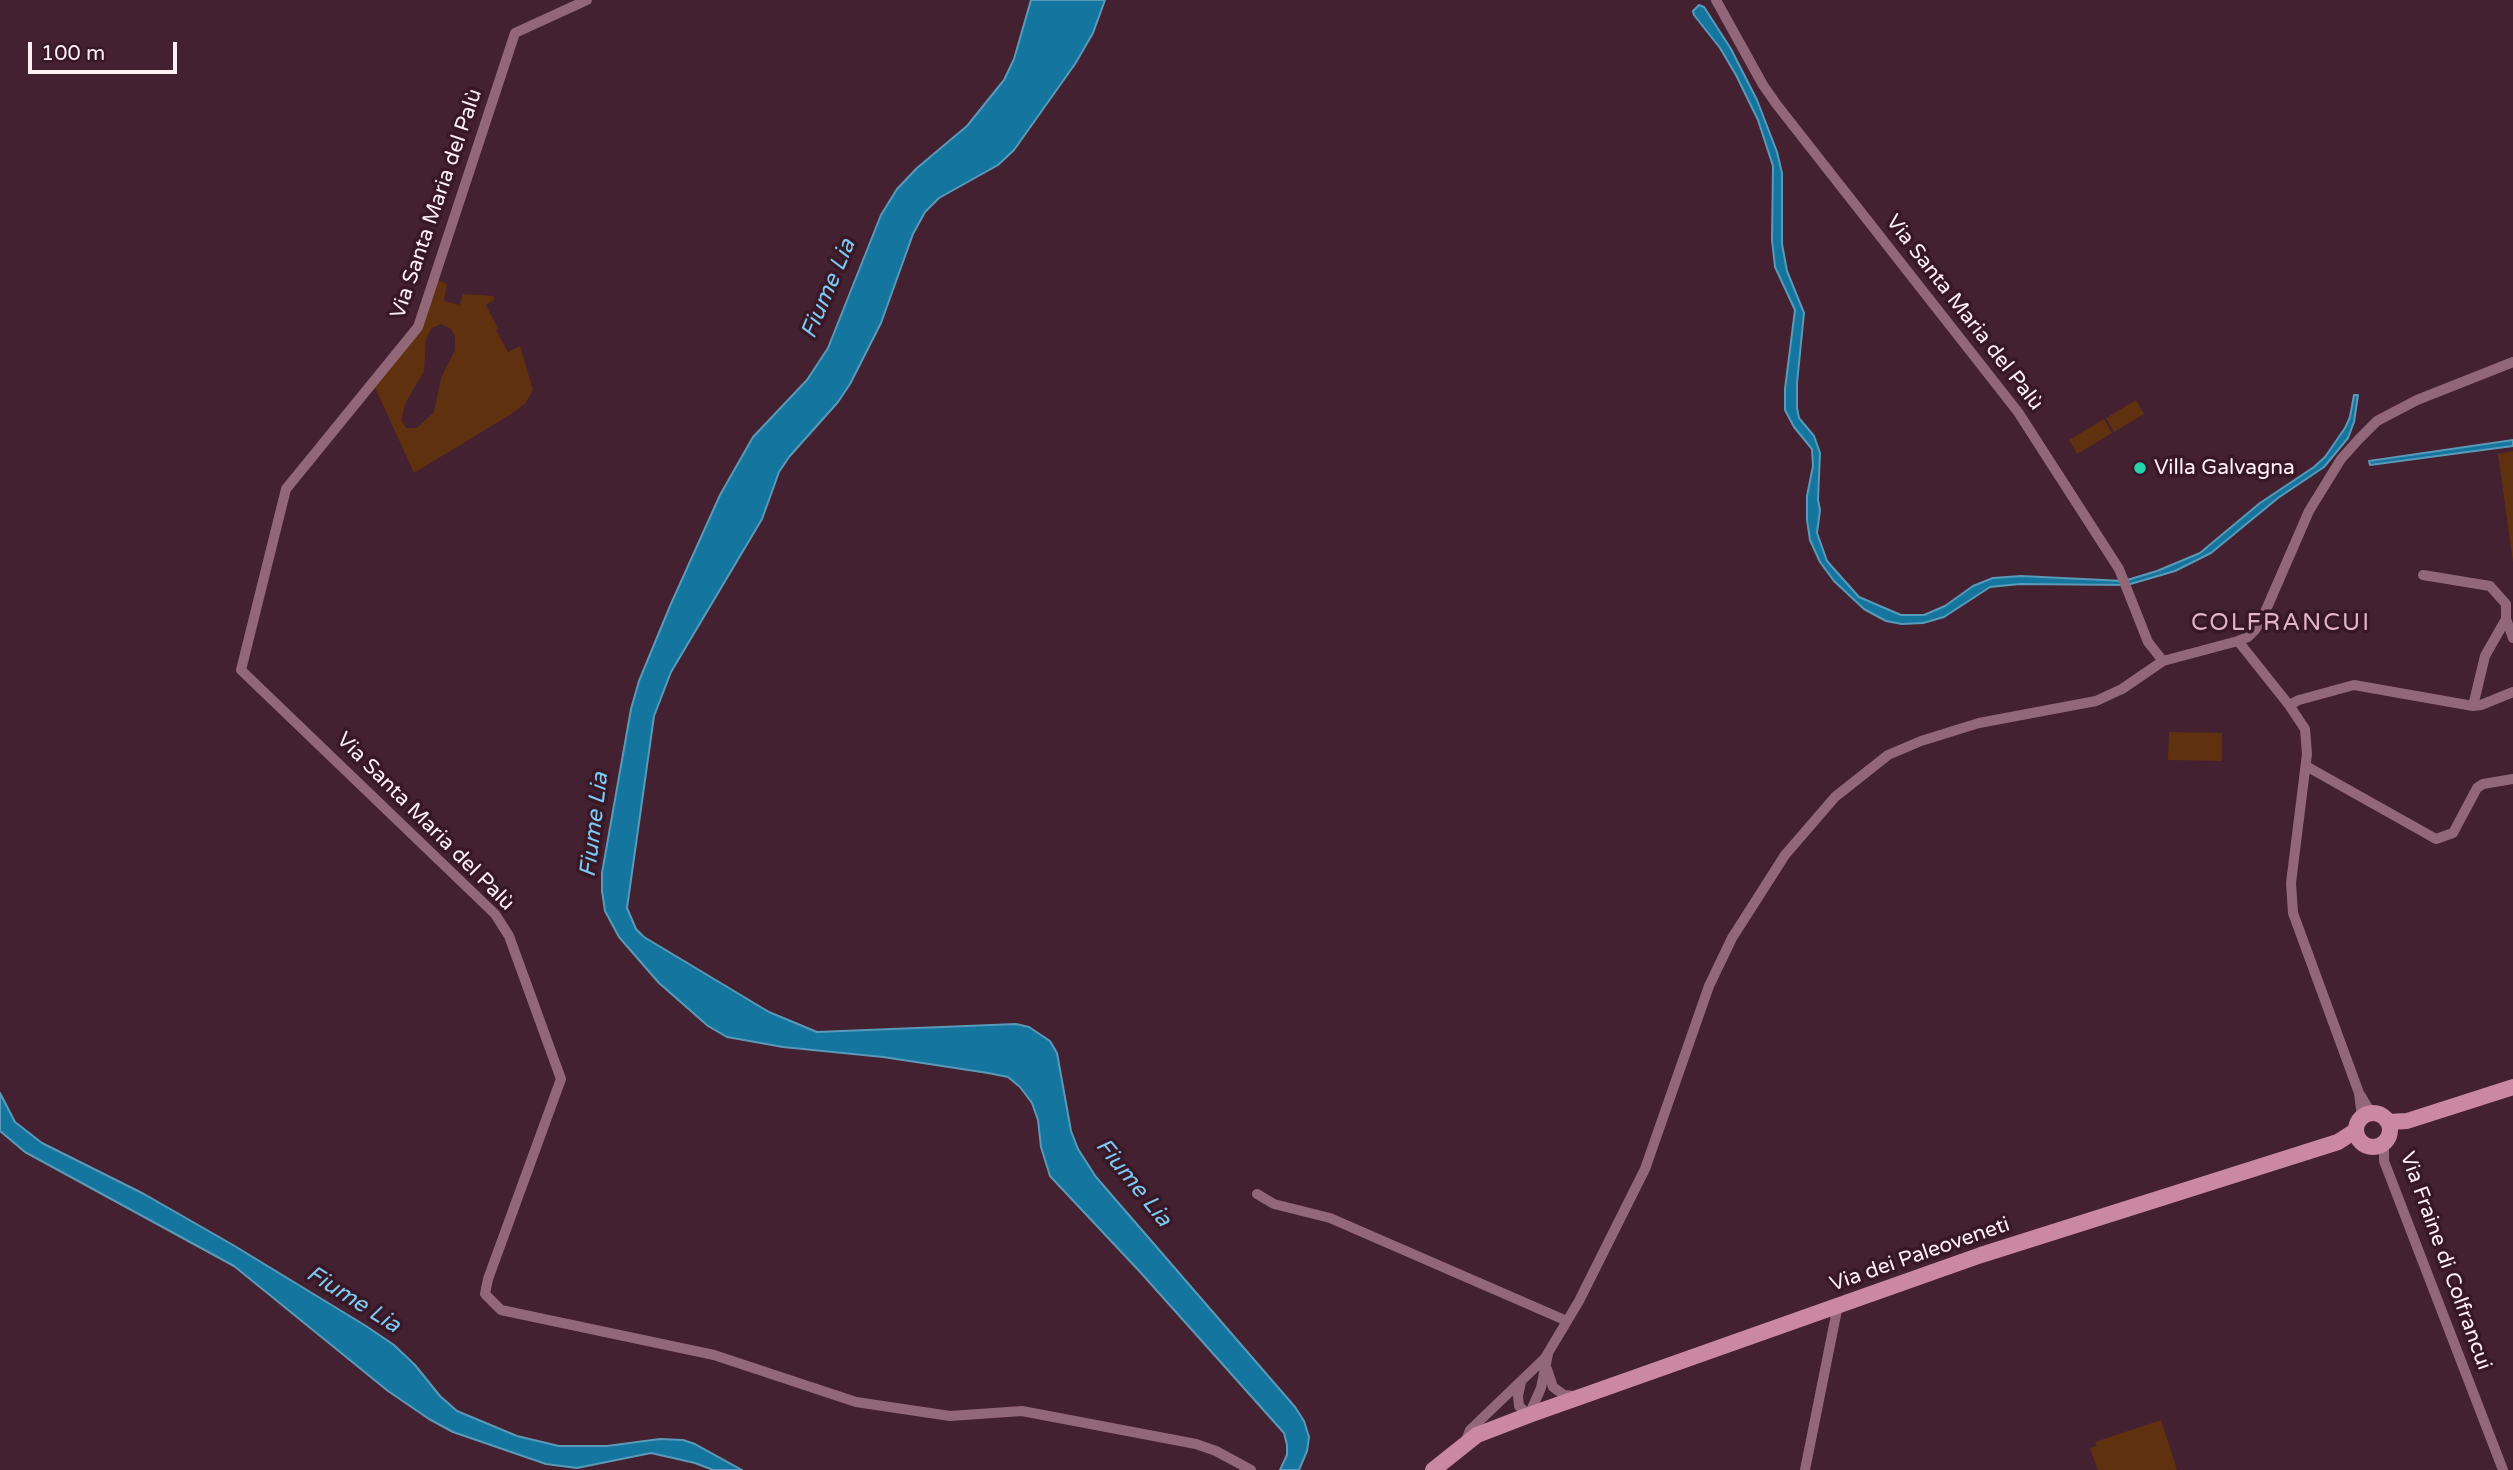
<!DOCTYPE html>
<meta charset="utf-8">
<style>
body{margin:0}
#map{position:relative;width:2513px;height:1470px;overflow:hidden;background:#432130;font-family:"Varela Round",sans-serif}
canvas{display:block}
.scale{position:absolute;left:28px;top:42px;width:149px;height:32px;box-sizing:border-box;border:4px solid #fff0f6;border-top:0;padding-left:9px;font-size:21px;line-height:24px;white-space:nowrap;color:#fff0f6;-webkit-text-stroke:5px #381826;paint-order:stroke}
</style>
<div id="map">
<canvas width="2513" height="1470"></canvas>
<div class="scale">100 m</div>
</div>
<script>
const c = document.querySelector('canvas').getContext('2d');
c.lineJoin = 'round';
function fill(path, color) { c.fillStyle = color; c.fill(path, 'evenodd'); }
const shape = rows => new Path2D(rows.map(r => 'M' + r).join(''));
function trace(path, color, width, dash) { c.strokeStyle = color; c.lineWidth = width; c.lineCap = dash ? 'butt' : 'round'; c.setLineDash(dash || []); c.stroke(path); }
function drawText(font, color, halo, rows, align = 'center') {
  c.font = font + ' "Varela Round",sans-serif'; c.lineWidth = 7; c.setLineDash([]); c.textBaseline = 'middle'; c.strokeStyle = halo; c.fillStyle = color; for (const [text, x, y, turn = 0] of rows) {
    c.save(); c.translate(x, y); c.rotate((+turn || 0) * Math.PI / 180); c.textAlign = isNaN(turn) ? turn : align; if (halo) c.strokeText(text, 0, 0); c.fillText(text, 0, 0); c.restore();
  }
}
fill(shape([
 [437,280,447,284,444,301,460,305,463,294,493,296,495,299,486,305,498,329,496,330,508,352,520,346,533,390,525,404,511,414,414,473,373,383,407,343],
 [441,324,451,329,455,336,455,350,441,378,434,412,417,428,406,428,402,421,403,411,406,402,424,371,426,339,432,328],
 [2136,400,2144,414,2114,432,2106,418],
 [2104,419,2112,433,2077,454,2069,440],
 [2513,451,2513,562,2498,454],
 [2169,732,2222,733,2222,761,2168,760],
 [2161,1420,2177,1470,2098,1470,2090,1448,2097,1446,2095,1442]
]), '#60310f');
const water = shape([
 [1031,0,1105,0,1093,33,1075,64,1014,150,998,165,939,198,925,212,913,234,881,323,850,384,838,402,789,457,779,472,762,519,671,672,654,716,627,908,636,929,644,937,769,1012,817,1032,1016,1024,1029,1027,1050,1041,1057,1053,1071,1131,1078,1149,1096,1177,1295,1407,1304,1421,1309,1437,1307,1451,1299,1470,1280,1470,1287,1455,1287,1445,1284,1433,1142,1274,1050,1176,1041,1147,1038,1120,1032,1103,1020,1087,1008,1077,988,1073,883,1057,783,1047,727,1037,708,1026,659,983,619,937,605,911,602,891,602,873,631,709,639,681,670,606,720,495,753,437,807,380,828,348,881,215,897,189,917,168,967,126,1004,80,1014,59,1031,0],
 [1699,5,1704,7,1731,49,1757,100,1777,152,1782,173,1782,244,1787,271,1804,313,1797,383,1797,408,1799,418,1814,436,1820,453,1818,500,1820,510,1817,533,1827,561,1859,597,1901,615,1924,615,1945,606,1973,586,1993,578,2021,576,2124,581,2157,571,2200,553,2260,503,2314,467,2325,457,2345,428,2350,417,2354,395,2358,395,2354,422,2348,438,2324,467,2278,498,2211,553,2175,571,2127,585,2020,584,1990,587,1944,617,1923,623,1902,624,1886,621,1864,609,1834,581,1820,562,1810,540,1807,520,1807,496,1813,466,1812,449,1794,427,1785,410,1785,389,1795,310,1775,267,1772,240,1773,166,1758,120,1736,75,1720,48,1694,15,1693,11,1699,5],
 [2513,440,2513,446,2475,451,2370,465,2369,461,2513,440],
 [0,1093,15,1122,42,1143,144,1194,233,1245,366,1326,394,1345,415,1365,440,1396,457,1411,517,1436,559,1446,607,1446,660,1439,683,1440,695,1444,742,1470,713,1470,695,1463,651,1453,577,1468,546,1464,453,1432,429,1419,388,1391,234,1266,25,1152,0,1131,0,1093]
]);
fill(water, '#14759e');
trace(water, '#5a9ab8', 2);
trace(shape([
 [587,0,515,33,418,327,286,489,241,670,495,914,509,936,561,1079,488,1279,485,1294,501,1310,714,1355,856,1402,950,1416,1022,1411,1196,1444,1216,1451,1251,1470],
 [1716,0,1763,85,1777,105,2018,412,2119,569,2148,642,2163,661],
 [2423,575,2490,586,2506,604,2506,619,2485,656,2473,706],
 [2506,619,2513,638],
 [2238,641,2289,705,2305,729,2307,754,2291,883,2293,913,2359,1093,2362,1117],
 [2289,705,2299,700,2354,685,2473,706,2481,705,2513,692],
 [2306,766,2436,839,2453,833,2477,788,2483,784,2513,779],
 [2361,1096,2371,1113],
 [2384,1143,2384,1161,2503,1470],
 [1257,1194,1274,1204,1330,1218,1567,1321],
 [1547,1369,1553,1387,1564,1395,1575,1396],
 [1521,1382,1518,1396,1519,1406,1529,1415,1541,1388,1548,1354],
 [1465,1443,1470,1430,1545,1358,1579,1301,1645,1169,1709,986,1732,938,1785,855,1835,797,1888,755,1921,741,1979,723,2096,701,2122,689,2163,661,2238,641,2248,637,2255,630,2262,619,2309,511,2341,459,2359,439,2377,421,2417,400,2513,362],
 [1805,1470,1838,1305]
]), '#926879', 10);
trace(shape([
 '2356 1130a17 17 0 1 1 34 0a17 17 0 1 1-34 0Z',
 [2388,1122,2407,1121,2513,1087],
 [1433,1470,1477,1435,1529,1415,1981,1255,2338,1142,2355,1131]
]), '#ca88a3', 16);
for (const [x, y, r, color] of [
 [2140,468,7,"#24d5ae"]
]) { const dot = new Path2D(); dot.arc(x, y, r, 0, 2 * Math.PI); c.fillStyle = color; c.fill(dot); trace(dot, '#381826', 2.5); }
drawText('21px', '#fff0f6', '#381826', [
 ["Via Santa Maria del Palù",437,204,-71],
 ["Via Santa Maria del Palù",1964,313,52],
 ["Via Santa Maria del Palù",425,822,45],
 ["Via dei Paleoveneti",1920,1255,-19],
 ["Via Fraine di Colfrancui",2445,1261,70]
]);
drawText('21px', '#fff0f6', '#381826', [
 ["Villa Galvagna",2154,468]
], 'left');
drawText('italic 23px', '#7cc9f2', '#381826', [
 ["Fiume Lia",829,289,-67],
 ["Fiume Lia",595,825,-83],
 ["Fiume Lia",1133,1183,51],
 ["Fiume Lia",353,1300,32]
]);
c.letterSpacing = '2px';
drawText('24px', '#e1b5c6', '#381826', [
 ["COLFRANCUI",2281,624]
]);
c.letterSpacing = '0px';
</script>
